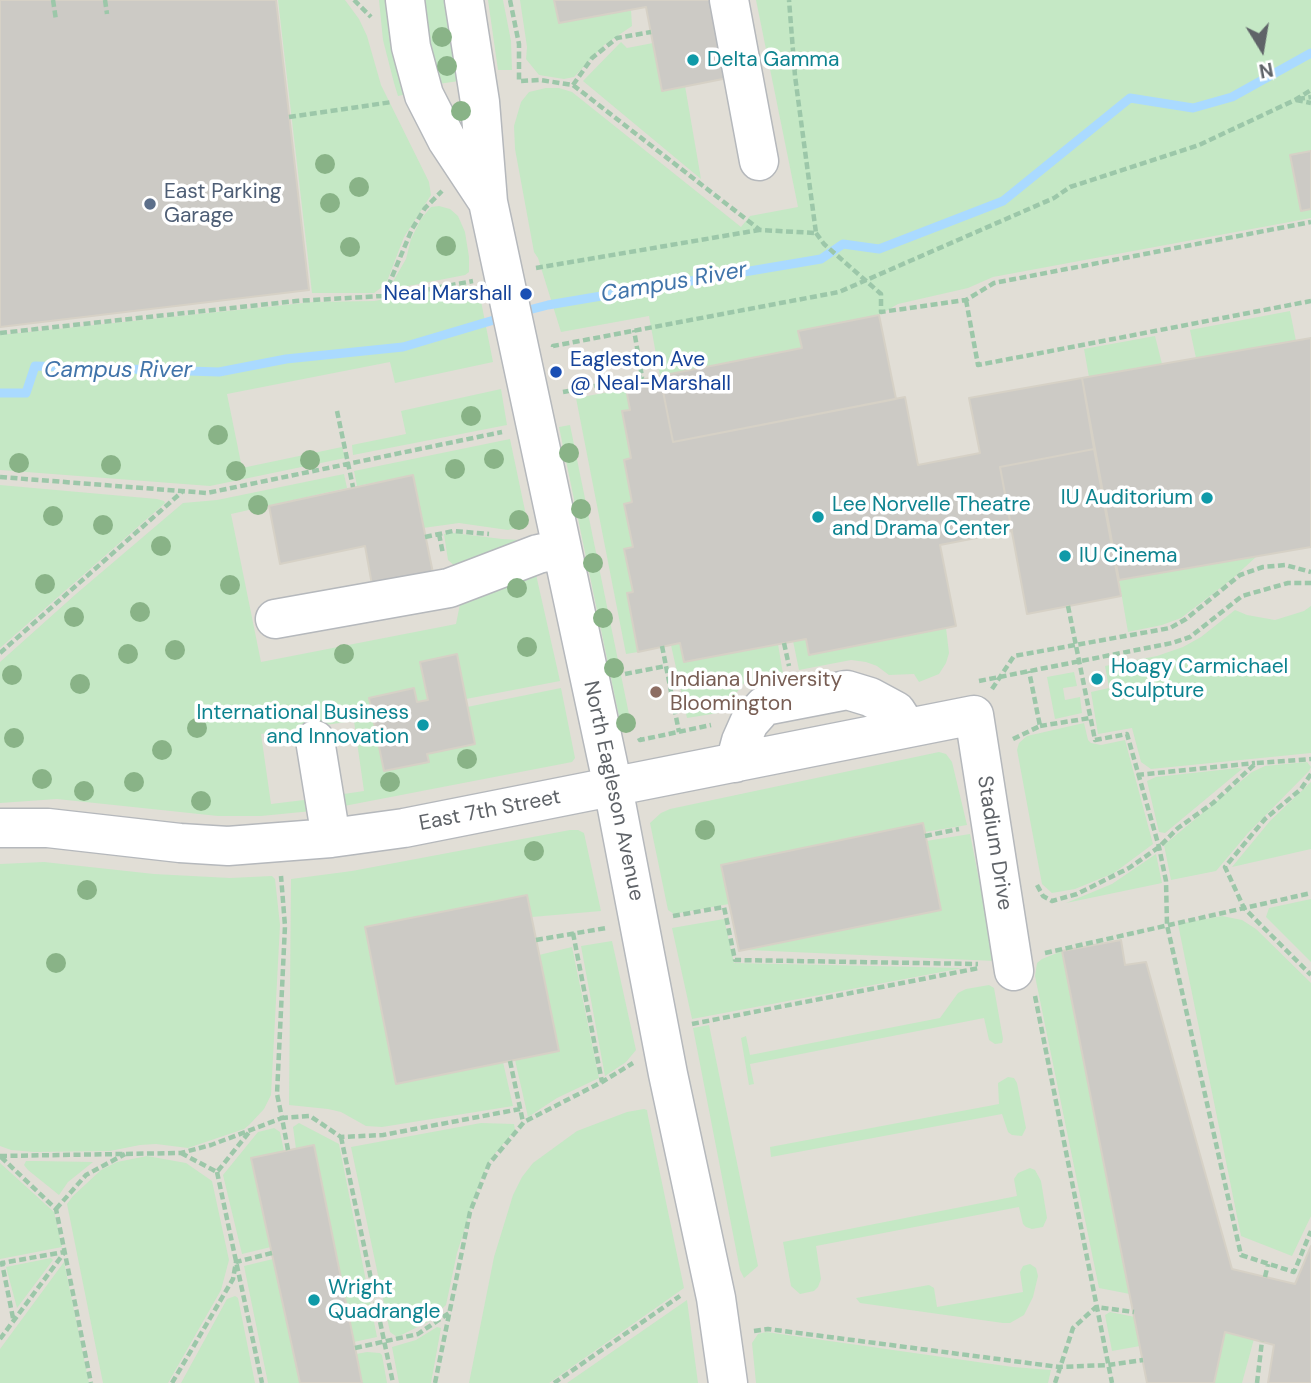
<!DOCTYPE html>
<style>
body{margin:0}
#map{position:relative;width:1311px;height:1383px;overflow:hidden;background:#f1efe8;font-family:"DM Sans",sans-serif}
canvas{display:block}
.north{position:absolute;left:1227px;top:14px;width:70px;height:70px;-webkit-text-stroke:5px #fff;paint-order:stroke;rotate:169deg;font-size:19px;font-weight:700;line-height:28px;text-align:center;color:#5f6368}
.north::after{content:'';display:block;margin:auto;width:24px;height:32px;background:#5f6368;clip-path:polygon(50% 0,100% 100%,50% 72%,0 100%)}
</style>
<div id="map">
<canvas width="1311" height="1383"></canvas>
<div class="north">N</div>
</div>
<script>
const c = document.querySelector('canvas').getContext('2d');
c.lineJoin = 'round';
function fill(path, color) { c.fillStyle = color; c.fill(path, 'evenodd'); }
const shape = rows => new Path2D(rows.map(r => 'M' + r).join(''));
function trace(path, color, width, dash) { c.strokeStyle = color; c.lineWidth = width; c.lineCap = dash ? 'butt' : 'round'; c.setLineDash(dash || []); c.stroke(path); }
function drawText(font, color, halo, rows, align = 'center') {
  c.font = font + ' "DM Sans",sans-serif'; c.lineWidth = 7; c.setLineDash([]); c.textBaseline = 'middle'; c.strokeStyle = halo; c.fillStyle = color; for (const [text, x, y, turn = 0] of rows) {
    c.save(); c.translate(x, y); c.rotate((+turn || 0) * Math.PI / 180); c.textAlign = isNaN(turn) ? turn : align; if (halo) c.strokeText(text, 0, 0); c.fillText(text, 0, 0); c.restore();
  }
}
fill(shape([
 [0,0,1311,0,1311,1383,0,1383]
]), '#e1ded6');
fill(shape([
 [278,0,345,0,359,19,367,36,381,85,429,182,431,195,404,237,386,284,374,293,312,293],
 [379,0,390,0,408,94,398,96,394,83,383,40],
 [422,0,452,0,466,80,438,84,424,23],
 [488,0,503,0,511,41,512,70,498,70],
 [520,0,554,0,559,23,631,10,632,26,604,45,574,77,564,79,539,75,526,59,527,47],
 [756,0,1311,0,1311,218,993,277,968,288,898,304,879,315,799,331,802,348,660,376,649,316,561,332,538,258,534,252,515,149,514,126,521,102,529,92,546,88,559,88,572,92,741,227,750,216,798,207],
 [621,42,627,48,653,43,662,90,685,86,701,179,583,81],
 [439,206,450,209,458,216,465,232,469,257,469,272,465,275,393,289,391,285,406,259,411,239,421,219,431,207],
 [466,285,479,291,493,362,395,383,390,362,227,394,242,468,342,447,345,458,210,486,0,470,0,335,313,302,374,301],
 [1290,311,1296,341,1196,358,1190,330],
 [1155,336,1162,364,1089,377,1084,349],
 [501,389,507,425,353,455,352,445,406,434,401,411],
 [626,389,630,410,622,412,631,458,624,460,632,502,624,504,633,547,624,549,633,592,627,594,638,652,626,654,576,398],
 [570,425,632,729,622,731,559,427],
 [510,439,528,525,508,530,459,523,423,528,412,475,357,486,354,471],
 [344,474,347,488,231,514,261,662,456,624,461,599,535,570,560,681,466,699,457,654,420,662,428,700,417,702,414,688,369,698,427,754,475,744,467,707,561,688,575,758,572,762,339,807,337,795,364,791,354,721,261,734,271,804,312,799,312,811,261,816,218,816,57,799,0,803,0,662,76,594,183,503,217,500],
 [0,485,157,499,164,501,165,503,0,648],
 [453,533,502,539,520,540,519,545,456,567,448,560,444,534],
 [1257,556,1232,579,1181,618,1162,625,1128,632,1119,580],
 [1311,606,1311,753,1151,769,1141,762,1132,728,1098,734,1091,692,1109,688,1105,666,1157,656,1183,647,1201,637,1235,610,1247,615,1275,620,1304,611],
 [946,628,949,653,946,663,939,674,919,682,914,674,889,675,877,666,866,662,851,660,799,670,793,641,806,639,809,655],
 [680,643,684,662,778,644,783,674,744,683,723,710,718,713,687,718,671,645],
 [1074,672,1077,686,1063,688,1065,700,1080,697,1082,713,1055,719,1047,677],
 [1084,723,1088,740,1091,743,1101,745,1125,740,1153,844,1114,873,1075,889,1052,893,1042,884,1017,750,1019,743,1027,736],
 [939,752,946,754,952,762,967,825,925,832,922,823,721,865,729,904,674,914,668,910,650,823,661,813,670,809],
 [1307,762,1311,767,1309,771,1248,833,1216,871,1171,880,1164,845,1252,772,1265,766],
 [1238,768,1242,769,1165,833,1159,832,1147,781,1156,777],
 [1311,782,1311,849,1232,867,1270,821],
 [570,830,578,830,584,833,601,911,532,917,527,895,365,927,396,1083,503,1062,513,1106,382,1127,366,1126,341,1112,328,1109,289,1105,291,879,352,871],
 [970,834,995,961,748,950,940,910,926,841],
 [1156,854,1162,883,1066,903,1112,884],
 [44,862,154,874,230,878,272,876,275,879,280,925,271,1095,264,1109,249,1125,244,1129,188,1148,156,1144,140,1145,110,1151,34,1152,11,1150,0,1146,0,864],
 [1311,899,1311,962,1266,917,1269,908],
 [1222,916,1242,920,1256,929,1311,983,1311,1216,1292,1256,1241,1236,1178,924],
 [724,919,734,963,963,968,692,1019,672,928],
 [612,941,636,1050,626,1062,605,1076,581,946],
 [572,947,599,1078,557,1098,528,1117,515,1060,559,1051,539,955],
 [1062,951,1130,1294,1099,1288,1035,976,1037,963,1042,959],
 [989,985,994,988,1003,1039,1002,1043,995,1044,989,1040,984,1018,750,1064,754,1084,749,1085,741,1038,746,1036,750,1055,940,1018,958,993,966,989],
 [709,1025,758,1266,744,1278,740,1270,693,1028],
 [1008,1077,1014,1078,1017,1083,1026,1128,1022,1136,1012,1135,1008,1132,1002,1114,771,1157,770,1147,999,1104,998,1083],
 [644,1109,647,1110,648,1116,684,1288,549,1383,469,1383,494,1257,513,1195,522,1177,533,1163,577,1131,627,1112],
 [299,1123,339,1144,377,1337,354,1342,314,1145,296,1149,293,1127],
 [481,1123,514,1124,515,1130,491,1158,480,1181,457,1253,446,1305,428,1322,397,1337,390,1332,351,1147],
 [274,1128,280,1132,284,1151,251,1158,271,1247,242,1254,223,1175,258,1132],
 [147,1156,186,1163,212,1181,229,1260,221,1290,168,1383,103,1383,67,1204,73,1196,101,1170,117,1162],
 [26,1161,36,1161,93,1162,68,1182,59,1195,28,1170,24,1165],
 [0,1163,54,1212,62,1247,0,1259],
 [1030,1168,1035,1170,1041,1181,1047,1218,1043,1227,1032,1229,1026,1227,1023,1224,1019,1207,816,1246,821,1279,818,1287,814,1291,800,1294,791,1286,783,1242,1017,1196,1014,1179,1018,1173],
 [51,1258,53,1260,17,1308,6,1267],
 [273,1259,300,1383,268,1383,244,1266],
 [64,1262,89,1383,0,1383,0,1349],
 [1030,1264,1036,1268,1038,1276,1033,1297,1024,1315,1010,1323,1003,1323,860,1303,856,1298,929,1285,934,1288,937,1307,1023,1292,1020,1272,1023,1266],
 [235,1296,238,1298,255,1383,181,1383,227,1299],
 [687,1300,698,1383,567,1383],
 [1110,1312,1135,1317,1140,1346,1112,1351,1105,1315],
 [437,1327,441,1328,431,1383,399,1383,392,1347,416,1340],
 [766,1332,1013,1367,1051,1370,1048,1383,756,1383,752,1343,758,1334],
 [1225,1332,1254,1339,1242,1383,1214,1383],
 [367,1352,380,1353,382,1355,387,1383,362,1383,356,1354]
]), '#c5e8c5');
trace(shape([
 [521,312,548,305,821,259,843,244,879,249,1003,201,1130,98,1193,108,1232,97,1311,53],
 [0,393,26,393,35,366,219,372,286,359,403,347,504,317]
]), '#aadaff', 9);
const building = shape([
 [0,0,276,0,309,290,0,327,0,0],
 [554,0,718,0,733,77,662,91,646,7,559,23,554,0],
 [1311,151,1311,209,1301,211,1290,155,1311,151],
 [879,315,896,399,673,442,660,376,802,348,798,331,879,315],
 [1311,338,1311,547,1119,580,1082,378,1311,338],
 [660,376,673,442,905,397,918,465,980,453,969,398,1082,378,1094,449,1000,467,1012,531,940,545,956,626,809,655,806,639,684,662,680,643,638,652,627,593,633,592,624,549,633,547,624,504,632,502,624,460,631,458,622,411,630,410,625,383,660,376],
 [1094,449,1121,596,1027,614,1000,467,1094,449],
 [413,475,433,573,372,585,365,546,280,564,269,506,413,475],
 [457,654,475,744,427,754,429,762,384,771,369,698,414,688,417,702,428,700,420,662,457,654],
 [923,823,941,910,739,951,721,865,923,823],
 [527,895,559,1051,396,1084,365,927,527,895],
 [1121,940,1125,965,1146,962,1232,1269,1295,1284,1311,1246,1311,1383,1268,1383,1274,1345,1225,1332,1214,1383,1147,1383,1062,951,1121,940],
 [314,1145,354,1342,362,1383,300,1383,251,1158,314,1145]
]);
fill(building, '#cccac5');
trace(building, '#d6d1c6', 2);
const minor = shape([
 [405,0,411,47,424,95,447,140,486,199],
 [464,0,480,102,488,202,613,787,668,1074,716,1298,728,1383],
 [729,0,759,161],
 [275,619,449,588,538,554,562,549],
 [315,740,331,838],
 [735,763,741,741,749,723,764,706,847,690,870,697,896,711,907,728],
 [0,828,48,828,180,843,228,846,331,838,404,828,974,715,1014,971]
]);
trace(minor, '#b5b8bc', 41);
trace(shape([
 [53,0,56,20],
 [105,0,107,14],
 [354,0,371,17],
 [510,0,519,44,519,81,540,80,573,85,760,230,816,233,795,76,789,0],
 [573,85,592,58,617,38,651,32],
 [1298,99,1311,97],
 [1296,100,1311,103],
 [289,117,392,102],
 [816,233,824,244,881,294,881,312,966,300,994,283,1311,222],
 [536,268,759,230],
 [384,296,412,229,425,208,442,191],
 [966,300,978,365,1311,301],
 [0,333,296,301,399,295,473,281],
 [553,347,553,346,839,292,1054,198,1070,187,1199,145,1295,100,1311,90],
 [563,392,642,377,634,330],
 [337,411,353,487],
 [0,477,207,493,502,432],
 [439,534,443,554],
 [425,537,453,531,489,534],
 [1068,606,1095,740,1127,734,1159,847,1166,881,1167,925,1241,1255,1294,1272,1311,1231],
 [784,643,789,666],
 [662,646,666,666],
 [0,653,183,491],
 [625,674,666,666,679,732],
 [979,681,1172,643,1190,637,1242,596,1288,583,1311,583],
 [992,689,1014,656,1170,628,1186,619,1240,575,1263,567,1285,565,1311,572],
 [1040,726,1090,718],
 [639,738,640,740,711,725],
 [1013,739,1040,726,1029,671],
 [1311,774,1301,789,1265,819,1225,867,1244,908,1311,975],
 [1137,775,1255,763],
 [925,836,959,829],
 [1037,885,1043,896,1052,901,1077,894,1129,868,1159,847,1178,828,1213,803,1256,763,1311,759],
 [673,916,724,907,735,960,978,964],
 [573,933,602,1082],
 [536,940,606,928],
 [1045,953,1311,893],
 [1035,996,1112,1383],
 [692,1024,979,968],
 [510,1061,523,1122],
 [341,1137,393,1383],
 [288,1150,282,1118,310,1116,341,1137,383,1135,520,1109],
 [181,1153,217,1172,250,1131],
 [0,1156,181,1153,211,1145,282,1118,277,1094,285,926,281,876],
 [1,1157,56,1209,91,1383],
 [217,1172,262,1383],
 [56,1209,86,1175,125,1154],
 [1265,1277,1268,1264],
 [13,1318,2,1263,64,1252],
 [754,1331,768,1329,1059,1367,1108,1365,1143,1360],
 [0,1339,64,1253],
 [355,1348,418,1334,449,1313],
 [172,1383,233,1279,236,1262,272,1253],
 [435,1383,470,1212,489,1164,524,1122,602,1082,633,1063],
 [554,1383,680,1296],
 [1055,1383,1073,1328,1096,1307,1134,1312],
 [1257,1383,1262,1341]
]), '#9cc7a9', 4.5, [7, 3.5]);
trace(minor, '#fff', 38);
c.fillStyle = '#89b387';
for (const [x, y] of [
 [442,37],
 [447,66],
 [461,111],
 [325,164],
 [359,187],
 [330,203],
 [446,246],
 [350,247],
 [471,416],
 [218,435],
 [569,453],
 [494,459],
 [310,460],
 [19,463],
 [111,465],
 [455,469],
 [236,471],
 [258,505],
 [581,509],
 [53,516],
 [519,520],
 [103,525],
 [161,546],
 [593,563],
 [45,584],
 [230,585],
 [517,588],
 [140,612],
 [74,617],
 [603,618],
 [527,647],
 [175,650],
 [128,654],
 [344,654],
 [614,668],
 [12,675],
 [80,684],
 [626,723],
 [197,728],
 [14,738],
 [162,750],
 [467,759],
 [42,779],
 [134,782],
 [390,782],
 [84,791],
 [201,801],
 [705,830],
 [534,851],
 [87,890],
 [56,963]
]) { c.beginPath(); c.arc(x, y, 10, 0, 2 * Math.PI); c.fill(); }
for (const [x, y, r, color] of [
 [693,60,7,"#0f9aa8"],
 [150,204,7,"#5c6f8a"],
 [526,294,7,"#1a4fb4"],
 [556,372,7,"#1a4fb4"],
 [1207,498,7,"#0f9aa8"],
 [818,517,7,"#0f9aa8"],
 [1065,556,7,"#0f9aa8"],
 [1097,679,7,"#0f9aa8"],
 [656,692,7,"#8d6e63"],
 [423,725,7,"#0f9aa8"],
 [314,1300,7,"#0f9aa8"]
]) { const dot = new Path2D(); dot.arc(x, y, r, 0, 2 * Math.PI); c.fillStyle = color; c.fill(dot); trace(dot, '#fff', 2.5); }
drawText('21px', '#0d838f', '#fff', [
 ["Delta Gamma",707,60],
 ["IU Auditorium",1193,498,"right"],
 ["Lee Norvelle Theatre",832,505],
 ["and Drama Center",832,529],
 ["IU Cinema",1079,556],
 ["Hoagy Carmichael",1111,667],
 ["Sculpture",1111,691],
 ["International Business",409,713,"right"],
 ["and Innovation",409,737,"right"],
 ["Wright",328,1288],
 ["Quadrangle",328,1312]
], 'left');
drawText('21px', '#4e5e75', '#fff', [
 ["East Parking",164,192],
 ["Garage",164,216]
], 'left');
drawText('21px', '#164399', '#fff', [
 ["Neal Marshall",512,294],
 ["Eagleston Ave",570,360,"left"],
 ["@ Neal-Marshall",570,384,"left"]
], 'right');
drawText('21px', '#785e54', '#fff', [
 ["Indiana University",670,680],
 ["Bloomington",670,704]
], 'left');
drawText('21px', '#5f6368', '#fff', [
 ["North Eagleson Avenue",613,791,78],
 ["East 7th Street",490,811,-11],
 ["Stadium Drive",994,843,81]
]);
drawText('italic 23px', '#4174aa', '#fff', [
 ["Campus River",674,283,-10],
 ["Campus River",118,371]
]);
</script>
